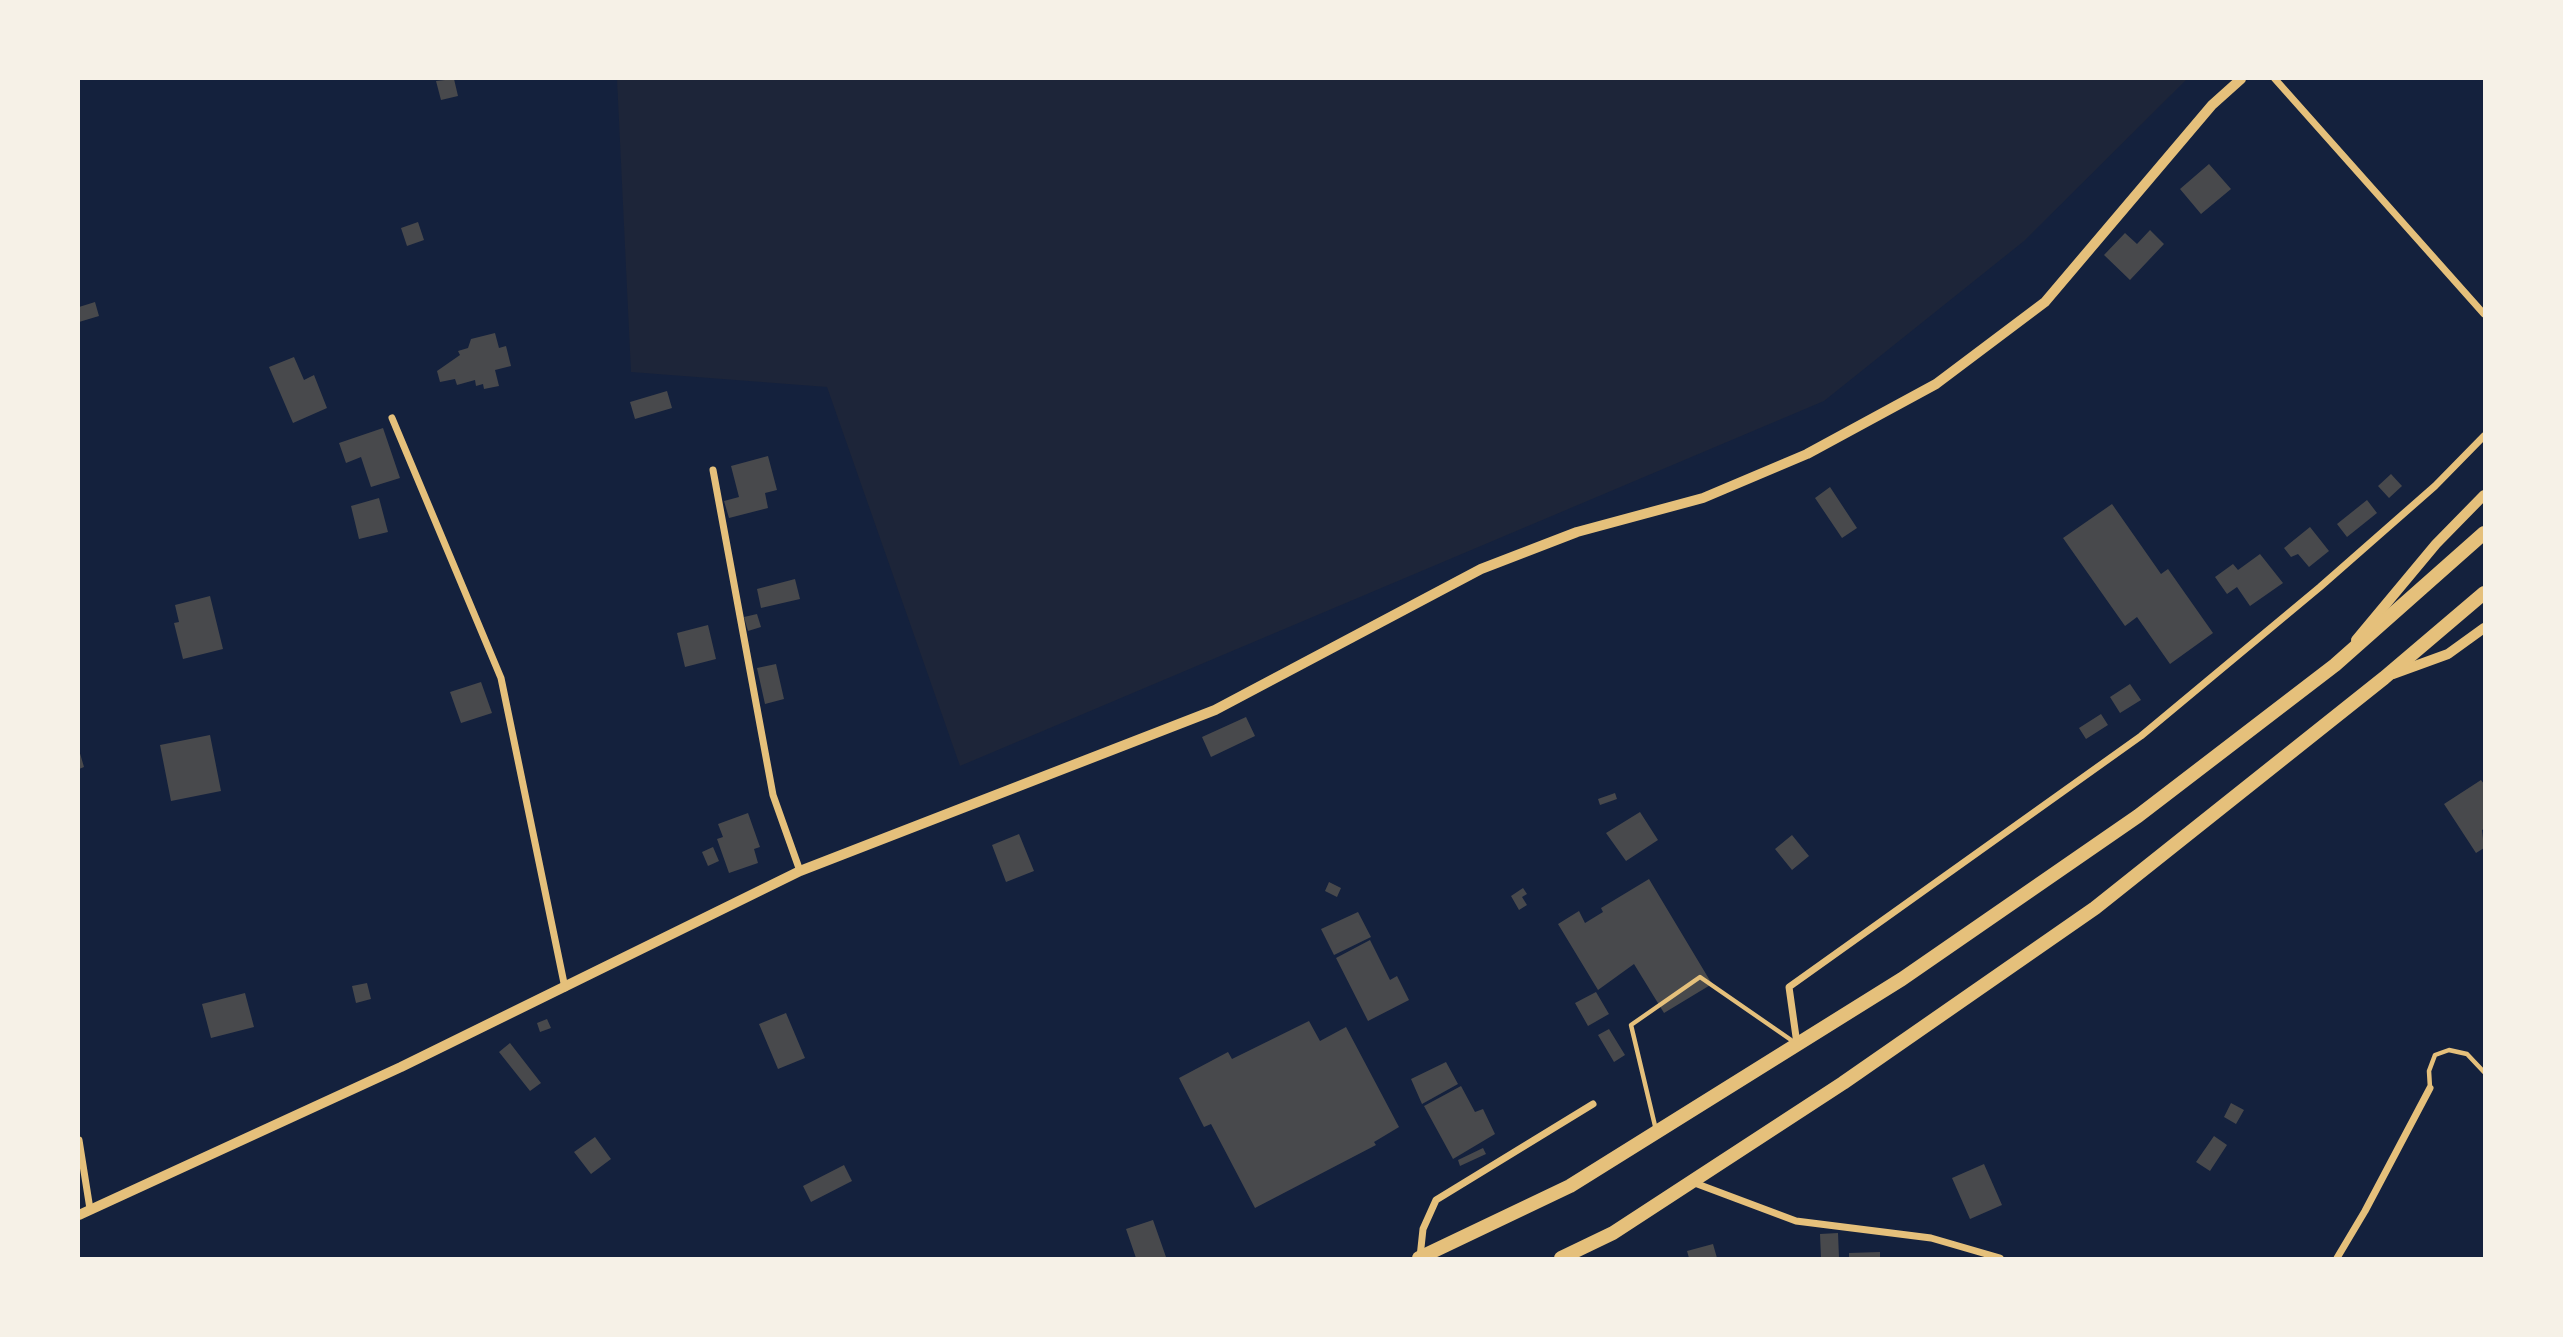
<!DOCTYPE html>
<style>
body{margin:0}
#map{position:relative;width:2563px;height:1337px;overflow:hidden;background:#14213d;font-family:"Work Sans",sans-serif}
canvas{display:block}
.frame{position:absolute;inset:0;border:80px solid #f6f1e7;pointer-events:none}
</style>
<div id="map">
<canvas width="2563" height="1337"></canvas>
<div class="frame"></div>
</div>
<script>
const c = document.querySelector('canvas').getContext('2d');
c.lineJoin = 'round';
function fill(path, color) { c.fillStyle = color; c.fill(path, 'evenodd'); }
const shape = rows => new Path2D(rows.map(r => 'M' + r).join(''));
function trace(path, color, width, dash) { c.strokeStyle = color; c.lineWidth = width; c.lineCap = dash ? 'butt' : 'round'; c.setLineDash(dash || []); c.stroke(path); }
fill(shape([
 [617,79,2187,79,2024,241,1824,401,960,766,827,387,631,372]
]), '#1d2539');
fill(shape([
 [454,79,458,96,441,100,436,81],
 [2209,164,2231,189,2201,214,2180,189],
 [418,222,424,240,407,246,401,228],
 [2150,230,2164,244,2130,280,2104,255,2125,233,2137,244],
 [95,302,99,316,79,322,79,307],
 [495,333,499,348,506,346,511,366,495,370,499,386,484,389,483,384,476,386,475,380,457,385,455,379,440,382,437,371,460,355,458,351,468,348,471,339],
 [294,357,304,380,314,375,327,408,293,423,269,367],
 [667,391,672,408,635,419,630,402],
 [383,428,400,478,371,487,361,457,346,463,339,443],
 [768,456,777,490,765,493,768,508,729,518,724,501,739,497,731,466],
 [2391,474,2402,486,2389,498,2378,486],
 [1830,487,1857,528,1842,538,1815,498],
 [379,498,388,532,359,539,351,506],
 [2367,500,2377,513,2347,537,2337,524],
 [2112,504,2161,574,2168,569,2213,633,2170,664,2137,617,2125,626,2063,538],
 [2310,527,2329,551,2309,567,2298,554,2291,557,2284,548],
 [2260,554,2283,583,2250,606,2237,587,2227,594,2215,577,2233,564,2238,570],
 [795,579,800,599,761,608,757,589],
 [210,596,223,649,183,659,174,623,179,622,175,605],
 [757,614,761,627,748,631,744,617],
 [708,625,716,659,685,667,677,633],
 [776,664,784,699,765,704,757,668],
 [481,682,492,713,461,723,450,692],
 [2130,684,2141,700,2120,713,2110,697],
 [2101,714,2108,725,2086,739,2079,728],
 [1246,717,1255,736,1211,757,1202,737],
 [210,735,221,791,171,801,160,745],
 [79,750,84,767,79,769],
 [2481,780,2484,784,2484,829,2482,830,2484,848,2476,853,2444,804],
 [1615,793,1617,799,1600,805,1598,799],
 [1640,812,1658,840,1626,861,1606,833],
 [748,813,760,847,754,849,758,863,729,873,717,839,723,837,718,824],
 [1019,834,1034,871,1006,882,992,845],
 [1792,835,1809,856,1792,870,1775,849],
 [713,847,719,861,708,866,702,852],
 [1649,879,1712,984,1664,1013,1634,964,1598,990,1558,924,1579,911,1585,923,1603,912,1601,908],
 [1329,882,1341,888,1337,897,1325,891],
 [1523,888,1527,894,1522,897,1527,905,1519,910,1511,896],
 [1358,912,1371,937,1334,955,1321,929],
 [1370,940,1390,980,1397,976,1409,1000,1368,1021,1336,958],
 [367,983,371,999,356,1003,352,986],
 [1596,992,1609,1014,1588,1026,1575,1003],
 [245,993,254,1027,211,1038,202,1004],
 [786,1013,805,1058,778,1069,759,1024],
 [547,1019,551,1028,540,1032,537,1023],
 [1309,1021,1320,1041,1346,1027,1399,1127,1374,1142,1376,1145,1255,1208,1211,1124,1204,1127,1179,1078,1228,1052,1232,1059],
 [1609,1029,1625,1055,1614,1062,1598,1035],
 [510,1043,541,1083,530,1091,499,1052],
 [1446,1062,1458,1084,1422,1104,1411,1079],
 [1461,1086,1475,1112,1483,1109,1495,1134,1453,1159,1424,1106],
 [2231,1103,2244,1110,2236,1124,2224,1117],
 [2214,1136,2227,1145,2210,1171,2196,1162],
 [595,1137,611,1159,591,1174,574,1152],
 [1483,1148,1486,1154,1460,1166,1458,1160],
 [1984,1164,2002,1205,1970,1219,1952,1178],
 [844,1165,852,1181,811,1202,803,1186],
 [1153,1220,1166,1257,1136,1258,1126,1229],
 [1838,1233,1839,1258,1821,1258,1820,1234],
 [1713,1244,1717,1258,1689,1258,1687,1251],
 [1880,1252,1880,1258,1849,1258,1849,1253]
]), '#48494c');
trace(shape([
 [2430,1088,2429,1071,2435,1055,2449,1050,2467,1054,2484,1072],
 [1656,1130,1631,1025,1700,977,1794,1042]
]), '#e5c07b', 4.5);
trace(shape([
 [2275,79,2484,314],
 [392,418,501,678,565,988],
 [713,470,773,795,800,871],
 [1797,1044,1789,987,2141,736,2320,587,2435,486,2484,436],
 [79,1140,90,1209],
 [1692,1182,1796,1221,1931,1238,2000,1258],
 [1420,1257,1423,1229,1436,1200,1593,1104],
 [2337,1258,2365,1211,2430,1088]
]), '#e5c07b', 7);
trace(shape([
 [2356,640,2436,544,2484,495],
 [2393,674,2448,654,2484,628],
 [79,1215,401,1067,800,871,1215,710,1481,569,1577,532,1703,498,1807,454,1936,384,2045,302,2212,105,2241,79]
]), '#e5c07b', 10);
trace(shape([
 [1419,1258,1570,1186,1902,979,2138,816,2335,665,2484,533],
 [1561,1258,1613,1233,1843,1083,2095,908,2384,678,2484,593]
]), '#e5c07b', 14);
</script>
